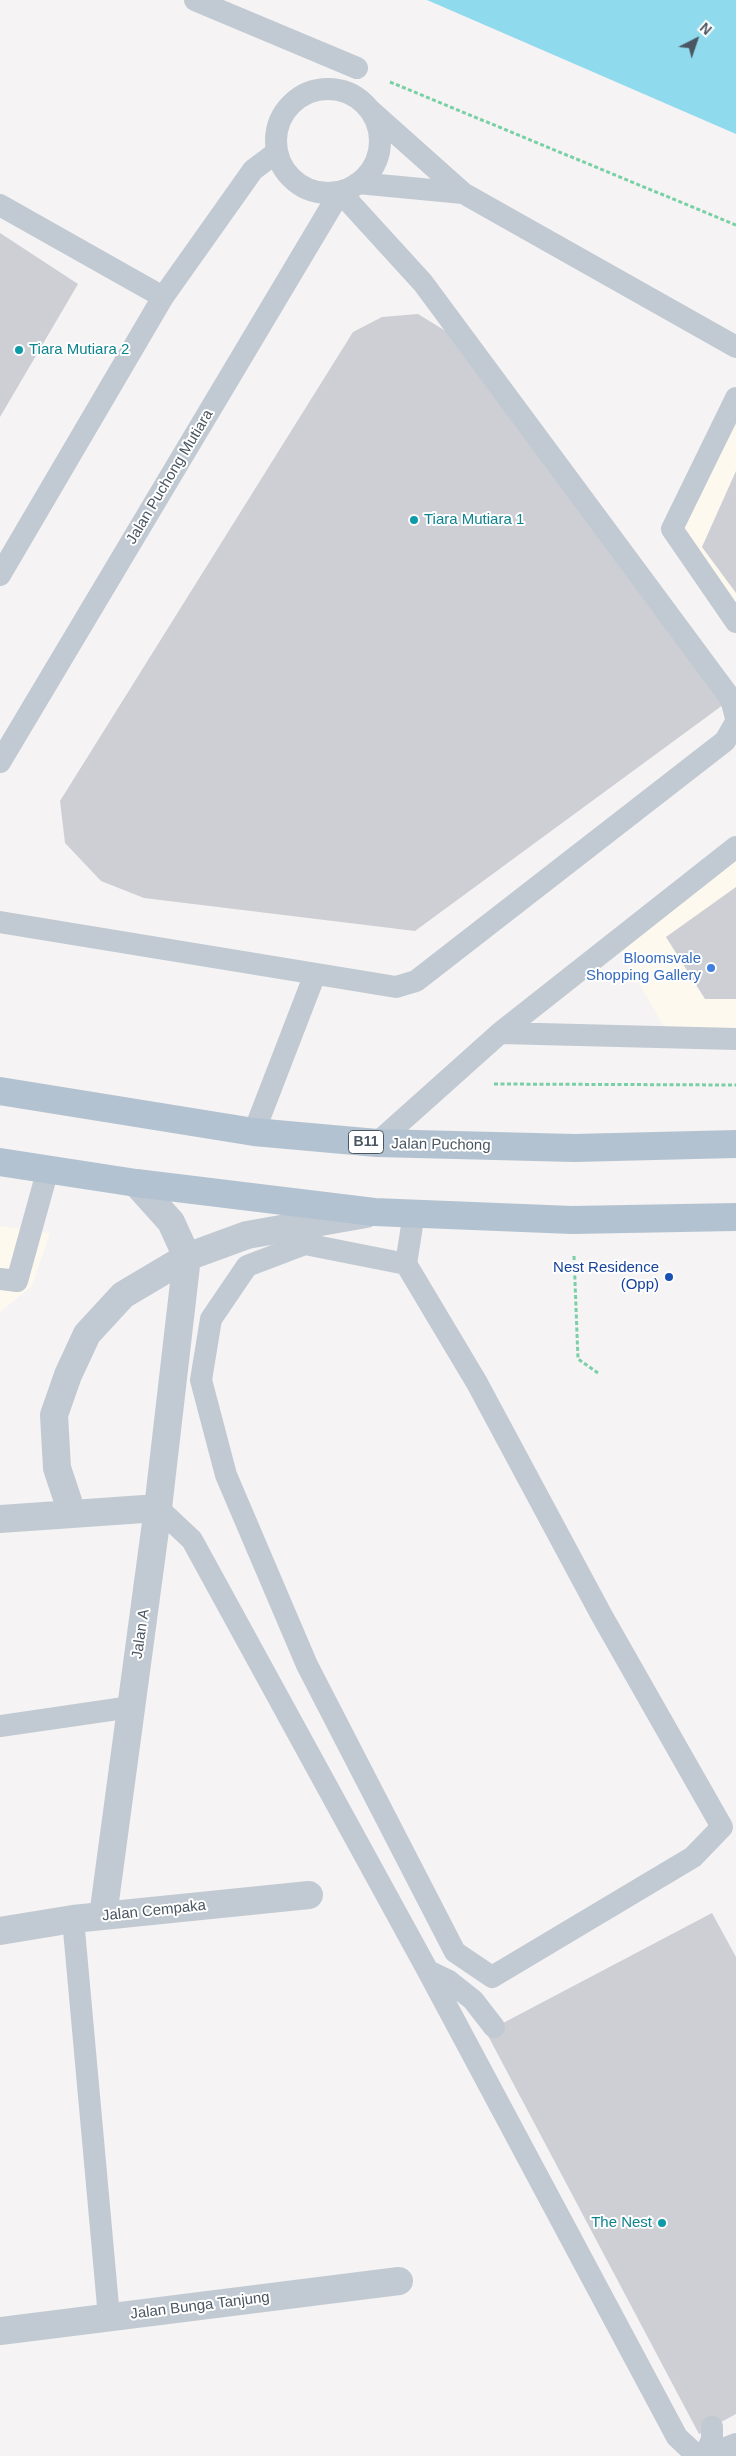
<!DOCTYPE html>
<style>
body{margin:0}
#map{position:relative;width:736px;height:2456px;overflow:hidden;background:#f5f3f3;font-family:Helvetica,sans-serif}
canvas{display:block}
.north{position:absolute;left:671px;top:15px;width:50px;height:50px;-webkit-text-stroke:4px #fff;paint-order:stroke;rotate:41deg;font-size:14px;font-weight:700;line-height:20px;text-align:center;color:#4a5661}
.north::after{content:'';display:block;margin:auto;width:18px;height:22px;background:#4a5661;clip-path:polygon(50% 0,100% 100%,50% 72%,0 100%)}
</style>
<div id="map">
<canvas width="736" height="2456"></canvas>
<div class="north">N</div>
</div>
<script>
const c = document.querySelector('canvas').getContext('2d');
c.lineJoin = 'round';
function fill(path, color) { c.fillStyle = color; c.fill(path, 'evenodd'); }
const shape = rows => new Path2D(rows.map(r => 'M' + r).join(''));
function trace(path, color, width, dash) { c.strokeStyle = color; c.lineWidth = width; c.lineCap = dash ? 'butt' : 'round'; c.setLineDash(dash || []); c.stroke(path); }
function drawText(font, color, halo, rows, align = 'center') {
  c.font = font + ' Helvetica,sans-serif'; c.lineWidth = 4; c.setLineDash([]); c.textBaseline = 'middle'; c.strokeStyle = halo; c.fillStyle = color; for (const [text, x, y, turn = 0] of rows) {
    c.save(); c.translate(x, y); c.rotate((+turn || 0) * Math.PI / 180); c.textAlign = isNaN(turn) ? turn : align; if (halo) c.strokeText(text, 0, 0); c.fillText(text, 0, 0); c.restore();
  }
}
fill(shape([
 [736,425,736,605,682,527],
 [736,859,736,1028,664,1027,620,950],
 [0,1226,50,1233,32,1286,0,1312]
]), '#fdf9ef');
fill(shape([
 [427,0,736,0,736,134,487,26]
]), '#90daee');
fill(shape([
 [0,233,78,284,0,417],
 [418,314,457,338,727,702,415,931,144,898,101,881,65,843,60,801,353,332,382,317],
 [736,471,736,593,702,547],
 [736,887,736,999,705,999,666,937],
 [712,1913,736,1957,736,2414,699,2434,486,2032]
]), '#cdcfd5');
trace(shape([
 [390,82,736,225],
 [494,1084,736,1085],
 [574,1256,578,1359,598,1373]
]), '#7ad0a6', 3, [4, 2.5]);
trace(shape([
 [195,0,357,68],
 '276 141a52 52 0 1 1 104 0a52 52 0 1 1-104 0Z',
 [370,110,463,193,736,347],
 [358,183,463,193],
 [0,205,163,297],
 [736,398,672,529,736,622],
 [0,575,163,297,253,170,277,152],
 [0,762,340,192,423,283,731,699,736,718],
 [0,922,396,987,416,981,725,741,736,722],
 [500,1033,736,1039],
 [254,1132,315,974],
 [377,1143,500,1033,736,847],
 [406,1264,305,1244,247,1266,211,1319,201,1380,226,1475,307,1665,455,1952,492,1977,693,1857,722,1827,602,1616,477,1383,406,1264,414,1213],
 [0,1279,17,1281,48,1169],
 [158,1508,192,1540,428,1971,677,2437,692,2451,703,2456],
 [0,1726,131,1707],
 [73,1919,109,2317],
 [428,1971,449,1981,473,2000,494,2027],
 [705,2456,712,2439,712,2427],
 [706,2456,736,2444]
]), '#c1cad2', 22);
trace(shape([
 [136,1183,171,1222,187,1257,158,1508],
 [72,1513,57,1468,54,1415,68,1375,87,1334,123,1295,187,1257,247,1235,366,1214],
 [0,1519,158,1508,103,1916],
 [0,1931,73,1919,309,1895],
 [0,2331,399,2281]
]), '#c1cad2', 28);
trace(shape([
 [0,1091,254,1132,377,1143,574,1148,736,1144],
 [0,1162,136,1183,374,1212,572,1220,736,1217]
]), '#b3c2d1', 28);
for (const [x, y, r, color] of [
 [19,350,5,"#0f9aa8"],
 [414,520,5,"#0f9aa8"],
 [711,968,5,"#3f7fe0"],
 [669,1277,5,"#1a4fb4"],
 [662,2223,5,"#0f9aa8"]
]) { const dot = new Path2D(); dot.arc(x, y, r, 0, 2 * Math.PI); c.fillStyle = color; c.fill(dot); trace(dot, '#fff', 2); }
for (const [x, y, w] of [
 [366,1142,35]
]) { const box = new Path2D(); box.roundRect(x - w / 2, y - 11.5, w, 23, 4); c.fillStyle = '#fff'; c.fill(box); trace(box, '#4a5661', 1); }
drawText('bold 14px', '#4a5661', null, [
 ["B11",366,1142]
]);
drawText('15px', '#0d838f', '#fff', [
 ["Tiara Mutiara 2",29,350],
 ["Tiara Mutiara 1",424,520],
 ["The Nest",652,2223,"right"]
], 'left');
drawText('15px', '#4a5661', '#fff', [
 ["Jalan Puchong Mutiara",170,477,-59],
 ["Jalan Puchong",441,1145,1],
 ["Jalan A",141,1634,-82],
 ["Jalan Cempaka",154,1911,-6],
 ["Jalan Bunga Tanjung",200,2306,-7]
]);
drawText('15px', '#366cbe', '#fff', [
 ["Bloomsvale",701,959],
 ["Shopping Gallery",701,976]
], 'right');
drawText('15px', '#164399', '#fff', [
 ["Nest Residence",659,1268],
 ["(Opp)",659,1285]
], 'right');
</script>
